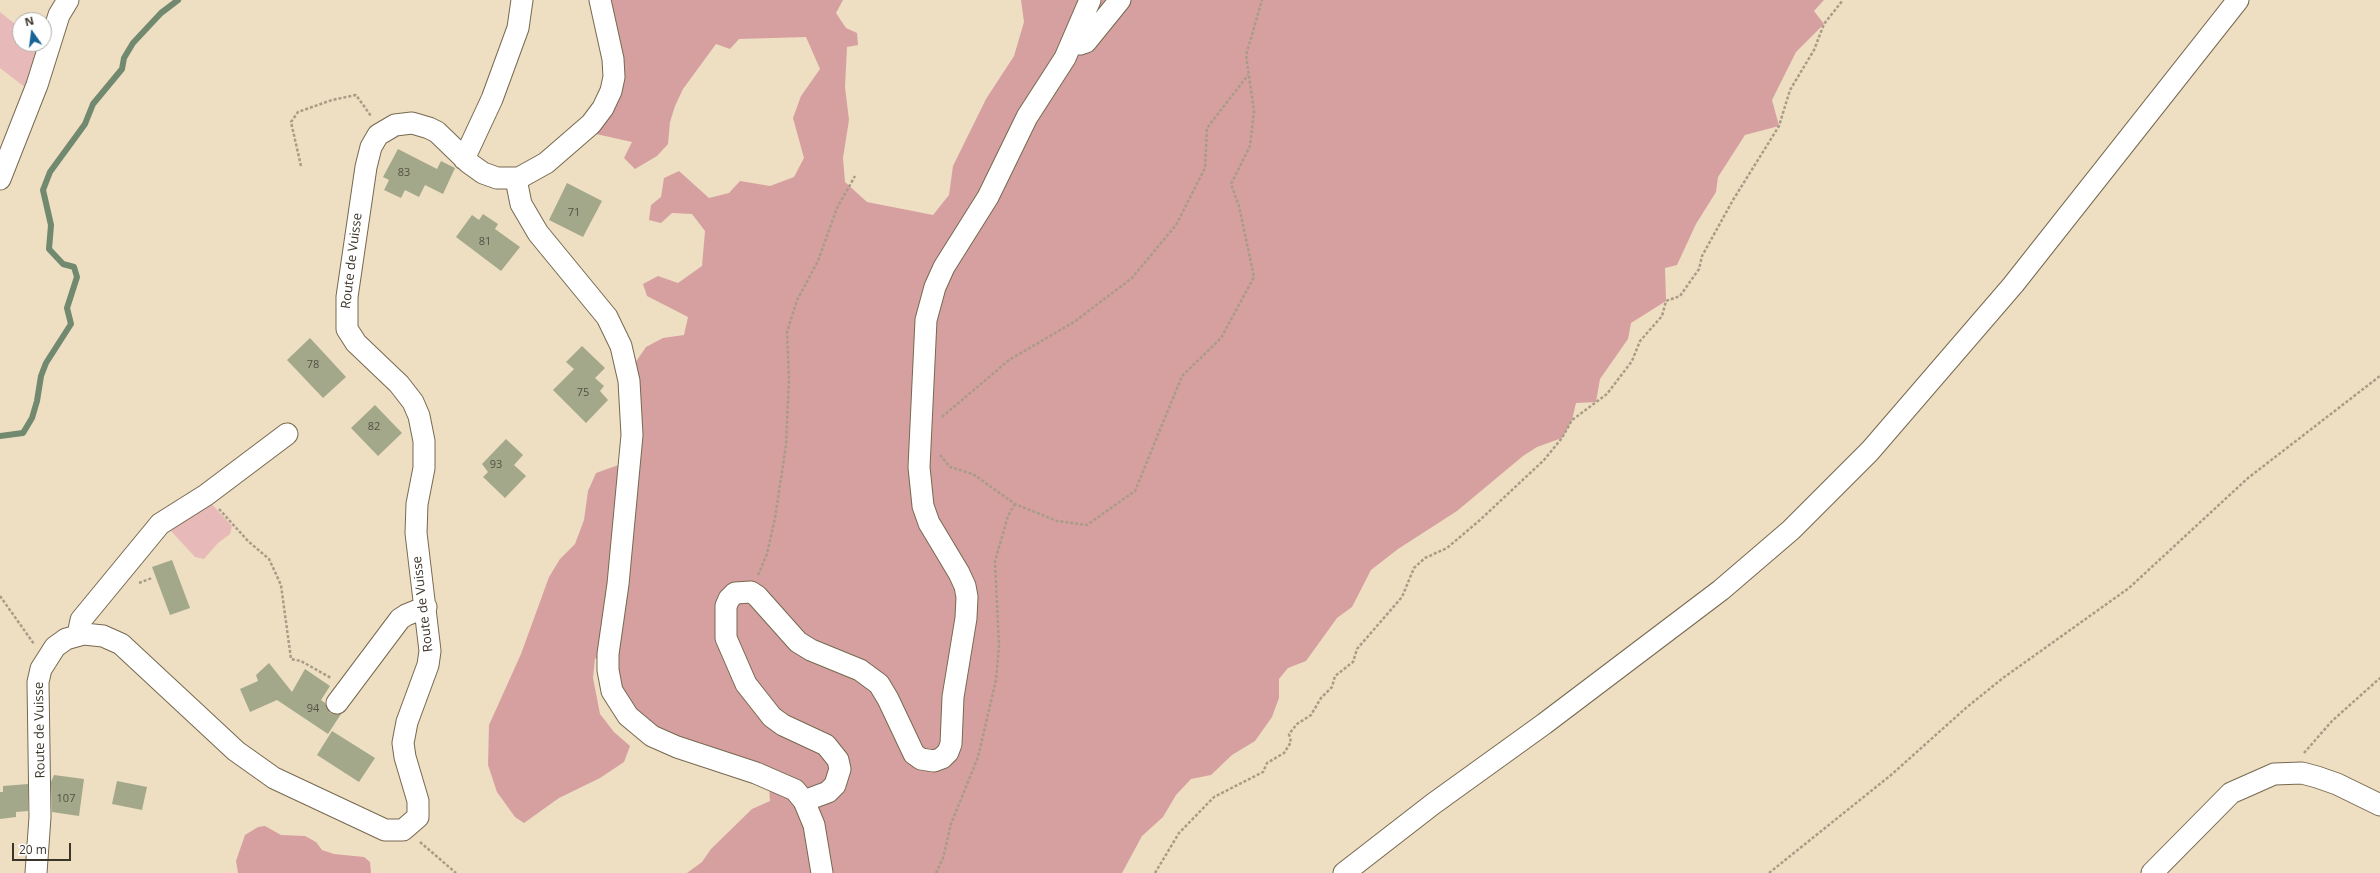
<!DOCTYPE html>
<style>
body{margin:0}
#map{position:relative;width:2380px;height:873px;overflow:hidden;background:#eedec2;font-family:"Open Sans",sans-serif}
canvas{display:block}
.north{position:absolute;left:12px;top:12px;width:40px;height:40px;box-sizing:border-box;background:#fff;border:1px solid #b0aea9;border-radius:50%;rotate:346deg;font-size:11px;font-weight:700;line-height:16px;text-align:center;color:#3a3429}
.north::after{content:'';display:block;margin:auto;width:14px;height:18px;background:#186396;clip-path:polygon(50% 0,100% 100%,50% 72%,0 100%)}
.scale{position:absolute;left:12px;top:843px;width:59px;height:18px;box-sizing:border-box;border:2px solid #3a3429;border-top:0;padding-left:5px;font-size:12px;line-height:14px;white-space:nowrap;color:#3a3429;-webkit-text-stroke:3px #fff;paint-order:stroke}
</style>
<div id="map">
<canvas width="2380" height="873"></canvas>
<div class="north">N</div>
<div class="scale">20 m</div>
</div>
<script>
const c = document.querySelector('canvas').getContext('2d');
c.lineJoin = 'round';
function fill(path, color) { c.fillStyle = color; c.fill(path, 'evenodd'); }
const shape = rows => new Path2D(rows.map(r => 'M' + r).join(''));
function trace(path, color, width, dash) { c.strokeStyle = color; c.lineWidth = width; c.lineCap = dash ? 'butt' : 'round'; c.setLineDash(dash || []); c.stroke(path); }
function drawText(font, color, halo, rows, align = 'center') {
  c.font = font + ' "Open Sans",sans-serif'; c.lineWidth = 3.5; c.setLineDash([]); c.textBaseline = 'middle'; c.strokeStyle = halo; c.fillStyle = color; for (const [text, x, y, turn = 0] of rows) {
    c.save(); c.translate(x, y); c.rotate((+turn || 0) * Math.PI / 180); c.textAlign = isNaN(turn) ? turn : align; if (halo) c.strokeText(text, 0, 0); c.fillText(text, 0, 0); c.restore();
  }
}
fill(shape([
 [0,12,20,28,20,44,40,44,30,91,0,68],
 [208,500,232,526,230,534,218,543,204,559,195,557,171,531]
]), '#e8b9b9');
fill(shape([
 [609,0,843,0,836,13,846,28,857,33,858,45,847,47,845,87,849,120,843,158,845,182,867,202,933,215,949,195,953,166,986,99,1014,56,1024,22,1021,0,1824,0,1814,11,1824,24,1796,52,1772,100,1779,126,1745,135,1718,177,1716,192,1696,224,1677,265,1665,268,1666,301,1631,323,1628,339,1600,379,1596,402,1576,403,1572,420,1562,438,1537,447,1523,456,1457,511,1398,549,1371,570,1352,607,1337,618,1306,661,1288,668,1279,679,1279,698,1272,717,1255,741,1232,755,1211,775,1191,779,1176,795,1163,817,1142,836,1122,873,687,873,702,862,711,849,752,809,770,801,768,770,700,747,655,727,629,706,602,662,595,658,593,678,600,714,614,732,630,746,624,762,600,778,559,798,524,823,515,817,497,792,488,765,489,725,521,654,549,577,560,559,575,544,584,520,588,491,596,473,627,462,635,363,646,347,663,338,684,335,688,317,647,296,643,284,658,276,678,283,702,266,705,231,692,214,672,213,661,223,649,220,651,205,661,197,664,178,679,171,709,198,729,193,740,181,770,186,794,177,804,158,793,118,801,96,820,69,806,37,739,39,730,49,716,44,683,89,675,106,670,122,668,144,657,156,635,169,624,158,632,142,596,134,610,116],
 [265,826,281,835,305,836,316,842,322,850,334,854,364,857,370,862,371,873,238,873,236,861,245,835,258,827]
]), '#d6a0a1');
trace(shape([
 [0,436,23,433,32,418,37,401,41,376,46,363,71,324,67,308,77,277,74,267,63,264,49,249,51,225,43,190,50,172,85,124,93,104,122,69,124,58,133,43,161,13,178,0]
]), '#71896e', 6);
fill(shape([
 [398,149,437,169,441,161,455,168,443,194,425,185,419,197,405,190,401,198,384,190,389,180,383,177],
 [567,183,602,201,583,237,549,220],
 [483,214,498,224,495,229,520,247,501,271,456,237,472,215,479,220],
 [310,338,346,377,323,398,287,360],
 [582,346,605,368,595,378,604,386,600,391,608,400,586,423,553,390,574,369,566,362],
 [375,405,402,433,378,456,351,428],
 [506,439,523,455,514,465,526,476,505,498,483,477,488,472,482,464],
 [172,560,190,608,170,615,152,567],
 [269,663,292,692,305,669,330,686,321,700,325,703,330,713,341,714,328,734,277,700,250,712,240,689,258,681,256,675],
 [332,731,375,758,359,782,317,755],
 [54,775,84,779,79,816,52,812,51,782],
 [117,781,147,787,142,810,112,804],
 [28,784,28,811,16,812,16,817,0,819,0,792,3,792,3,786]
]), '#a3a88b');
const minor = shape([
 [1072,44,1080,44,1086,42,1120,0],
 [464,159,492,99,518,28,522,0],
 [0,179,37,85,59,15,68,0],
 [516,179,521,204,538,233,607,317,621,346,629,381,632,435,618,584,608,654,608,670,612,691,628,716,652,736,677,747,756,773,795,790,804,801,814,825,822,873],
 [78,635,81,620,160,524,206,495,287,434],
 [337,703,400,619,406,615,426,607],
 [804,801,828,792,835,785,840,769,838,760,826,745,783,725,772,717,746,684,726,638,726,606,729,599,735,593,751,592,757,596,798,642,811,650,860,670,879,684,888,699,914,754,921,759,934,761,942,758,948,752,951,744,953,697,966,618,967,597,965,586,959,573,929,523,923,506,919,467,926,320,935,287,944,267,988,197,1027,117,1065,58,1090,0],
 [36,873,40,817,38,682,41,669,55,647,66,639,84,634,103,636,121,644,236,751,274,778,385,830,403,830,418,817,418,801,405,757,403,743,407,722,428,665,430,651,416,533,417,504,424,468,424,441,419,416,413,402,399,384,356,343,347,329,347,297,366,167,371,147,378,135,395,125,412,123,429,128,437,132,469,163,483,173,497,178,519,178,546,163,591,124,603,108,611,91,614,77,613,59,600,0],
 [1344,873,1433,804,1544,724,1721,590,1791,530,1870,451,2013,285,2238,0],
 [2152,873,2231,793,2274,774,2302,773,2317,777,2337,784,2380,805]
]);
trace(minor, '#766950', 23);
trace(shape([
 [301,166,291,122,298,112,332,100,356,95,371,116],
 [942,417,1009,360,1074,322,1132,278,1176,225,1205,168,1207,128,1248,75],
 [940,455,950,467,973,474,1015,504,1057,521,1087,525,1135,491,1182,376,1221,338,1254,277,1239,206,1231,184,1250,146,1254,111,1246,55,1262,0],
 [219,509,248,541,269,559,281,585,291,659,301,661,331,678],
 [758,575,767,554,775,518,786,445,789,379,787,332,797,300,818,261,837,208,855,176],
 [139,583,152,578],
 [0,596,34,644],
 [2304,753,2332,721,2380,678],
 [420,842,456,873],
 [936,873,943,858,951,824,978,757,996,680,999,646,995,561,1008,516,1015,504],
 [1155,873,1179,833,1214,797,1263,772,1267,763,1284,753,1291,742,1289,734,1297,724,1311,715,1321,698,1332,687,1335,676,1353,662,1357,649,1402,597,1414,568,1425,558,1447,548,1480,520,1544,460,1562,438,1572,420,1607,394,1632,361,1640,341,1662,316,1666,301,1680,296,1699,269,1702,256,1733,200,1779,126,1790,90,1814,50,1824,24,1843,0],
 [1769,873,1891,775,1967,707,2003,678,2129,588,2248,478,2380,376]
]), '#a99c87', 2.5, [3, 2]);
trace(minor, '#fff', 21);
drawText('11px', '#545142', null, [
 ["83",404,173],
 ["71",574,213],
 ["81",485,242],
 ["78",313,365],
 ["75",583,393],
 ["82",374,427],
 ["93",496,465],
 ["94",313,709],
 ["107",66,799]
]);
drawText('13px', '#3a3429', '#fff', [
 ["Route de Vuisse",352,261,-83],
 ["Route de Vuisse",423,604,-97],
 ["Route de Vuisse",40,730,-91]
]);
</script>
